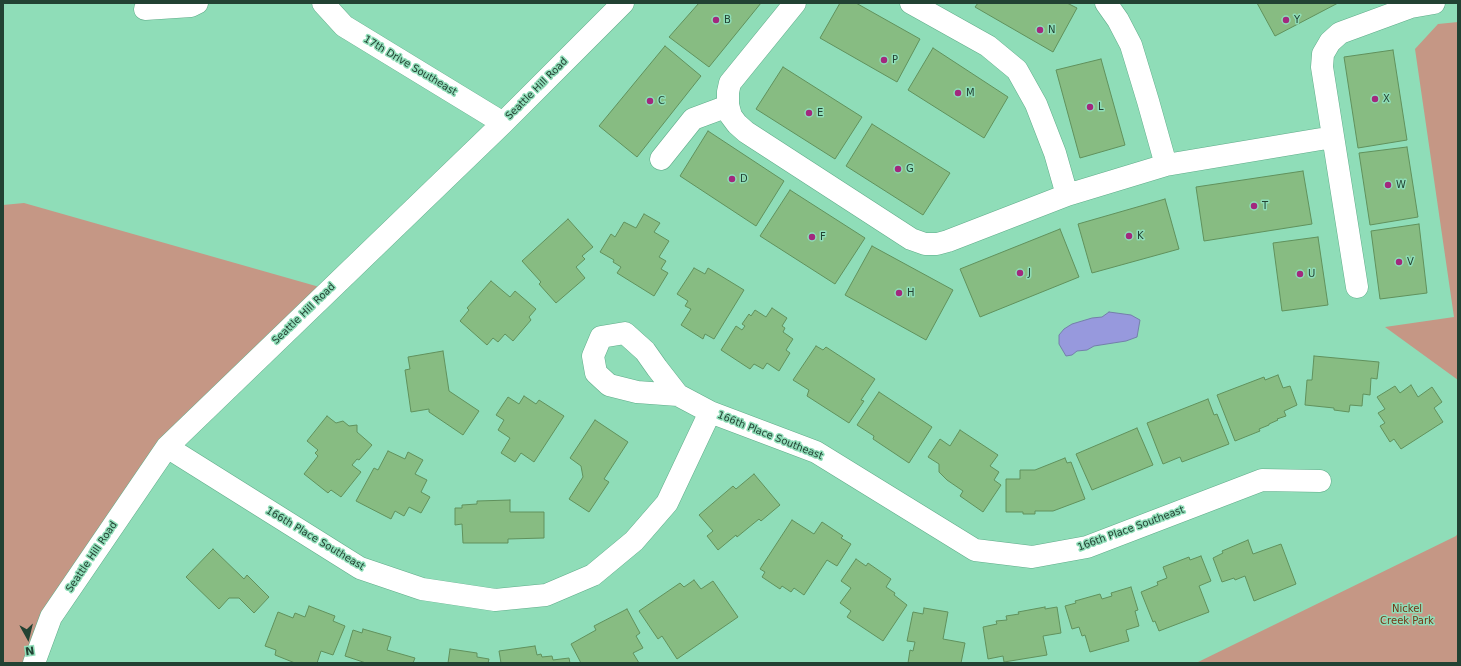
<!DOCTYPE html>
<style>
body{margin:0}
#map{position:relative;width:1461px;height:666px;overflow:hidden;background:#8fddb8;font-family:"DejaVu Sans",sans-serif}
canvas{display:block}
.frame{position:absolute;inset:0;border:4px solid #224233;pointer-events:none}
.north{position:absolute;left:8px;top:618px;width:40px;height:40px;-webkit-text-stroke:3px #8fddb8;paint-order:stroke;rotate:172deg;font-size:11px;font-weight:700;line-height:16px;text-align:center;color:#224233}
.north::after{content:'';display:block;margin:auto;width:14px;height:18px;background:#224233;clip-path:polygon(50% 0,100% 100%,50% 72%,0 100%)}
</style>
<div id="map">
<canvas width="1461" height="666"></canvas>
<div class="frame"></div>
<div class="north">N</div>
</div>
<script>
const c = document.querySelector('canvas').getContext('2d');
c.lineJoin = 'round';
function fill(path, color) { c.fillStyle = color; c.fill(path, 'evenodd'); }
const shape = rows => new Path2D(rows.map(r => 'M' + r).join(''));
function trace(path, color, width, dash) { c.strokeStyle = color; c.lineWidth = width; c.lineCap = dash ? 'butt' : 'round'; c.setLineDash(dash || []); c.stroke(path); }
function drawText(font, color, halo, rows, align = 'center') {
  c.font = font + ' "DejaVu Sans",sans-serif'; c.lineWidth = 3; c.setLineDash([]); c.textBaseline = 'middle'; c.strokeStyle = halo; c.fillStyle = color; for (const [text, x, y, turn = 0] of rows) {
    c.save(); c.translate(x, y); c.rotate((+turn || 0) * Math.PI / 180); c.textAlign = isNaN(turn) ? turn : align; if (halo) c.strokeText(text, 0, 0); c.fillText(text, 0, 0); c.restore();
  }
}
fill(shape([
 [1458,22,1458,380,1385,327,1454,317,1415,49,1438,24],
 [24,203,330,290,167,447,34,663,3,663,3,205],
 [1458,533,1458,663,1196,663,1456,536]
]), '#c59785');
const water = shape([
 [1109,312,1131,315,1140,320,1137,337,1126,341,1094,346,1087,350,1077,351,1072,355,1066,356,1059,344,1059,335,1064,329,1072,324,1092,318,1102,317,1109,312]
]);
fill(water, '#9799dd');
trace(water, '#747faa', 1);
const building = shape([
 [699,3,761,3,709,67,669,37,699,3],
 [840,3,856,3,920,39,897,82,820,38,840,3],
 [978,3,1067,3,1077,8,1053,52,975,7,978,3],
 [1257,3,1338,3,1275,36,1257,3],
 [665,46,701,76,637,157,599,126,665,46],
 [933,48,1008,97,984,138,908,90,933,48],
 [1393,50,1407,140,1358,148,1344,57,1393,50],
 [1101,59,1125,145,1080,158,1056,70,1101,59],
 [783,67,862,117,835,159,756,109,783,67],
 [872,124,950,173,923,215,846,166,872,124],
 [708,131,784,181,756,226,680,176,708,131],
 [1407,147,1418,217,1370,225,1359,153,1407,147],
 [1303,171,1312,224,1204,241,1196,187,1303,171],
 [790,190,865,238,835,284,760,236,790,190],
 [1165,199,1179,249,1092,273,1078,224,1165,199],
 [644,214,660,223,654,232,669,241,659,257,666,261,661,269,668,273,654,296,617,273,621,267,613,262,614,260,600,252,611,234,615,237,624,222,636,228,644,214],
 [568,219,593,247,582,256,585,259,576,267,585,278,556,303,539,284,541,282,522,261,568,219],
 [1419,224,1427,293,1380,299,1371,231,1419,224],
 [1060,229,1079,277,980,317,960,269,1060,229],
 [1318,237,1328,305,1282,311,1273,243,1318,237],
 [872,246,953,290,926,340,845,295,872,246],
 [694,268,705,274,708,268,744,290,714,339,705,334,703,339,681,325,691,309,685,306,688,301,677,294,694,268],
 [491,281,510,297,515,291,536,309,529,317,531,320,513,341,505,334,498,342,493,338,487,345,460,321,469,310,467,308,491,281],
 [772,308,787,318,782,326,785,328,783,332,793,339,786,350,790,353,779,371,767,363,763,369,754,364,750,369,721,350,736,326,742,330,745,326,742,324,749,314,751,316,755,310,766,317,772,308],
 [816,346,823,350,826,347,875,379,861,400,864,401,849,423,807,396,809,390,793,380,816,346],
 [443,351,449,391,479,411,463,435,429,412,429,409,411,412,405,370,410,369,408,357,443,351],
 [1314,356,1379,362,1377,379,1371,378,1370,395,1363,394,1362,406,1350,405,1349,412,1334,410,1334,408,1305,405,1307,380,1312,380,1314,356],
 [1278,375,1283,388,1290,386,1297,405,1284,411,1286,416,1277,419,1278,420,1269,424,1269,425,1259,429,1260,431,1235,441,1217,395,1264,377,1265,380,1278,375],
 [1411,385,1418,397,1432,387,1442,402,1434,408,1443,422,1401,449,1394,439,1390,442,1380,426,1385,423,1378,413,1385,409,1377,397,1395,386,1400,393,1411,385],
 [879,392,932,427,909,463,873,439,874,436,857,425,879,392],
 [524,396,536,404,539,400,564,416,534,462,521,453,515,462,501,453,510,438,498,430,504,420,496,415,508,397,519,404,524,396],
 [1208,399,1214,415,1217,414,1229,444,1182,462,1180,457,1163,464,1147,423,1208,399],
 [327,416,336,423,343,421,349,426,357,425,357,432,372,445,359,460,357,459,352,465,361,472,341,497,331,490,328,493,304,474,318,456,315,453,318,450,307,441,327,416],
 [595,420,628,442,604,479,609,482,589,512,569,499,583,477,581,466,570,458,595,420],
 [1137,428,1153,465,1092,490,1076,454,1137,428],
 [960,430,998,455,990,466,999,472,994,480,1001,485,983,512,960,496,963,491,947,480,939,472,939,464,928,457,940,439,950,446,960,430],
 [388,451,405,459,408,452,423,460,415,474,427,480,421,492,430,497,421,513,409,507,404,516,395,511,391,519,356,501,374,468,378,470,388,451],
 [1065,458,1067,463,1071,462,1085,499,1053,511,1035,511,1035,514,1023,514,1023,512,1006,512,1006,479,1020,479,1020,470,1035,470,1065,458],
 [754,474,780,505,761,521,759,519,737,537,736,535,718,550,707,536,713,531,699,515,733,486,736,489,754,474],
 [510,500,510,512,544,512,544,538,508,539,508,543,463,543,462,524,455,525,455,508,462,508,462,505,477,504,477,501,510,500],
 [792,520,814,534,822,522,843,536,841,538,851,544,837,566,827,560,804,595,794,588,791,592,782,586,780,589,762,577,765,572,760,569,792,520],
 [1248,540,1253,554,1281,544,1296,584,1254,601,1245,576,1235,580,1234,578,1222,582,1213,558,1223,553,1222,551,1248,540],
 [213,549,244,579,247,575,269,597,254,613,239,598,229,598,219,609,186,577,213,549],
 [1201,556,1211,581,1199,586,1209,612,1159,631,1155,621,1153,622,1141,592,1158,585,1157,582,1167,578,1163,567,1189,557,1190,560,1201,556],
 [856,559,866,566,868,563,891,579,886,587,895,593,894,595,907,605,883,641,847,617,851,611,840,603,851,588,841,581,856,559],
 [694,580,701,589,713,581,738,617,677,659,662,636,658,639,639,611,680,583,684,587,694,580],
 [1131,587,1138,610,1135,611,1139,626,1126,630,1129,641,1090,652,1085,635,1082,636,1079,627,1072,629,1065,606,1076,603,1075,601,1100,594,1102,599,1112,596,1111,593,1131,587],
 [309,606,335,616,333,621,345,626,333,655,321,651,317,663,295,663,275,655,276,650,265,646,278,612,293,618,295,613,305,617,309,606],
 [1045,607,1045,609,1057,607,1061,633,1043,636,1047,655,1004,662,1003,656,988,659,983,627,997,624,996,621,1007,620,1006,616,1019,614,1018,612,1045,607],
 [924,608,948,612,943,639,965,643,961,663,908,663,910,650,913,651,915,642,907,641,913,612,923,614,924,608],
 [627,609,640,633,636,636,643,648,633,653,639,663,581,663,571,644,596,630,594,626,627,609],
 [363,629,391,637,387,650,415,658,413,663,366,663,345,656,353,630,362,633,363,629],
 [535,646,537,655,541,654,542,657,552,656,553,660,569,658,570,663,501,663,499,651,535,646],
 [450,649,477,653,477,657,489,659,488,663,448,663,450,649]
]);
fill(building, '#87bc82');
trace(building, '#60915c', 1);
const minor = shape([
 [323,3,344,26,503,123],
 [795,3,730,83,728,92,728,105,731,116,737,124,746,132,911,239,925,244,937,244,948,241,1067,195,1166,165,1333,137],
 [911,3,988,46,1017,70,1036,104,1055,153,1067,195],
 [1106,3,1118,20,1131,45,1148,101,1166,165],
 [145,9,191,6,197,3],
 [661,159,693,119,728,106],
 [1357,287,1322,67,1323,54,1330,42,1340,33,1411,7,1434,3],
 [678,395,637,392,609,385,596,373,593,356,601,337,625,333,645,351,657,368,678,395,710,412,816,452,975,550,1032,557,1087,547,1262,480,1320,481],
 [167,447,360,568,422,589,495,600,546,595,593,575,634,541,667,503,710,412],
 [34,663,51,617,167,447,503,123,623,3]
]);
trace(minor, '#5fac89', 23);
trace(minor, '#fff', 22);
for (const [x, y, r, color] of [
 [716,20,4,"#a2287e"],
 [1286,20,4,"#a2287e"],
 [1040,30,4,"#a2287e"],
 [884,60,4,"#a2287e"],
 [958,93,4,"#a2287e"],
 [1375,99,4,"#a2287e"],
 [650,101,4,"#a2287e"],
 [1090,107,4,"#a2287e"],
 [809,113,4,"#a2287e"],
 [898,169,4,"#a2287e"],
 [732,179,4,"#a2287e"],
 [1388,185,4,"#a2287e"],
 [1254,206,4,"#a2287e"],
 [1129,236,4,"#a2287e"],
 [812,237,4,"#a2287e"],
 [1399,262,4,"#a2287e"],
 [1020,273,4,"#a2287e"],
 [1300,274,4,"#a2287e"],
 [899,293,4,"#a2287e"]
]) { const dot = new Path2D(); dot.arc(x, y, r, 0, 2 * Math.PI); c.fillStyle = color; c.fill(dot); trace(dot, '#8fddb8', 1.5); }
drawText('10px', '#224233', '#8fddb8', [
 ["B",724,20],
 ["Y",1294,20],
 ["N",1048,30],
 ["P",892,60],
 ["M",966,93],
 ["X",1383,99],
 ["C",658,101],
 ["L",1098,107],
 ["E",817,113],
 ["G",906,169],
 ["D",740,179],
 ["W",1396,185],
 ["T",1262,206],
 ["K",1137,236],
 ["F",820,237],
 ["V",1407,262],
 ["J",1028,273],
 ["U",1308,274],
 ["H",907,293]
], 'left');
drawText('10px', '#224233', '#8fddb8', [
 ["17th Drive Southeast",410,66,31],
 ["Seattle Hill Road",537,89,-45],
 ["Seattle Hill Road",304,314,-44],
 ["166th Place Southeast",770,436,22],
 ["166th Place Southeast",1131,529,-20],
 ["166th Place Southeast",315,539,31],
 ["Seattle Hill Road",92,557,-56]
]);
drawText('10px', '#763314', '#8fddb8', [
 ["Nickel",1407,609],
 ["Creek Park",1407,621]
]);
</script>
